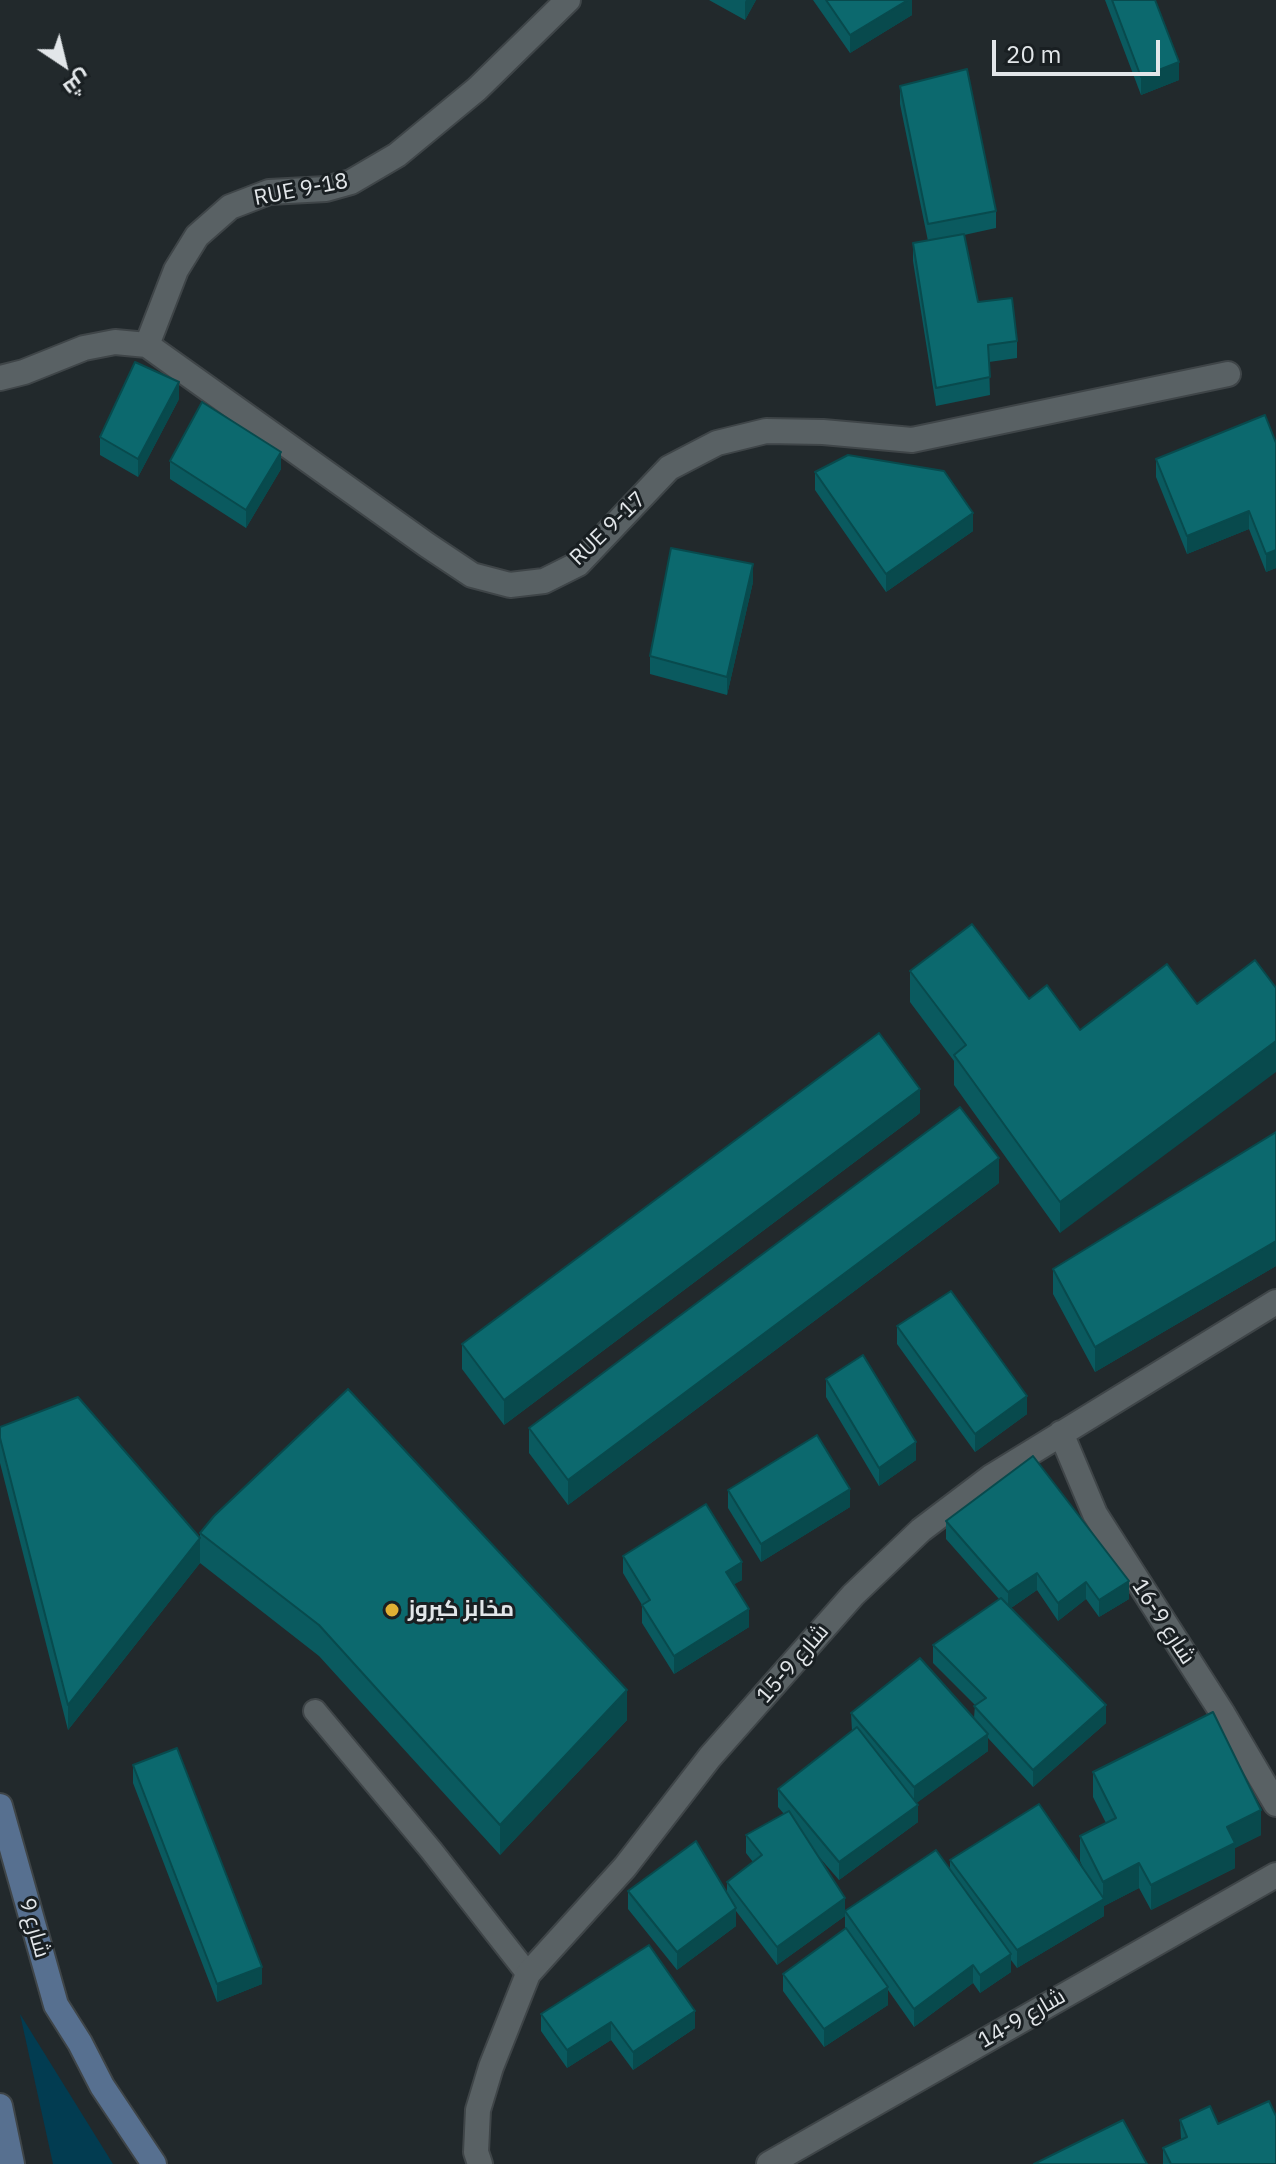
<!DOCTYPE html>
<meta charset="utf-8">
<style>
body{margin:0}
#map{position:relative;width:1276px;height:2164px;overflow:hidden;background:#22292c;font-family:"IBM Plex Sans",Cairo,sans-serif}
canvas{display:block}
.north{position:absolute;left:24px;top:24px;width:80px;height:80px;-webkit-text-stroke:6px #191f22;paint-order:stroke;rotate:145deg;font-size:22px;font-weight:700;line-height:32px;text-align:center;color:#e2e6e9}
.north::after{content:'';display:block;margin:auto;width:28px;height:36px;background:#e2e6e9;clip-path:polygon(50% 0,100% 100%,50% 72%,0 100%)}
.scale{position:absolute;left:992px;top:40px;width:168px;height:36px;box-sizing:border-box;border:4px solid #e2e6e9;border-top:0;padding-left:10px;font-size:24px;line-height:28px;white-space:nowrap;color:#e2e6e9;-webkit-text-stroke:6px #191f22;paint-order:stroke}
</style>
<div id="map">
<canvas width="1276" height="2164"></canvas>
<div class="north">ش</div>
<div class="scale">20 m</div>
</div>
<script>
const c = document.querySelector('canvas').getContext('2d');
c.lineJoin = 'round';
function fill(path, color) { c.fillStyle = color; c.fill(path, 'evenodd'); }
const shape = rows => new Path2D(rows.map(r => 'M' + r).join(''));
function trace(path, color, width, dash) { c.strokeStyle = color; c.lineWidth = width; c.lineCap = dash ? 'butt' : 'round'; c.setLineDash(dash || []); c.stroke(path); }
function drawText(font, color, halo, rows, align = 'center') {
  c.font = font + ' "IBM Plex Sans",Cairo,sans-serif'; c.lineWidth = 6; c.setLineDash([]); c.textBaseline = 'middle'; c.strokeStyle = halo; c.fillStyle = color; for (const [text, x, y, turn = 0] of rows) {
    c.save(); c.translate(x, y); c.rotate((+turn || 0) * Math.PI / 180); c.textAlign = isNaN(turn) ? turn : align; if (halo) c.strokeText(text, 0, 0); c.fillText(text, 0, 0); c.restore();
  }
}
fill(shape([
 [20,2014,113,2164,53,2164]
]), '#023c51');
const lane = shape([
 [315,1711,431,1850,528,1974]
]);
const street = shape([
 [147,345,176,270,197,236,230,207,269,192,326,189,351,182,397,155,477,89,568,0],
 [0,378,24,372,84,348,115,342,147,345,427,545,472,575,510,585,544,581,578,564,669,468,717,443,766,431,823,432,912,440,1228,374],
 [1061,1433,1095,1514,1223,1714,1276,1804],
 [480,2164,476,2152,478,2110,491,2067,528,1974,625,1867,710,1757,853,1595,921,1530,991,1477,1276,1302],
 [769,2164,1276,1875]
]);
const secondary = shape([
 [0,1806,56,2005,80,2043,102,2086,154,2164],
 [0,2106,12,2164]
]);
trace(lane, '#3f4548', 26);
trace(street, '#3f4548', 28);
trace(secondary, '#3f4548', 28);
trace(lane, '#596164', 22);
trace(street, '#596164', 24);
trace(secondary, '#577090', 24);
fill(shape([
 [709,0,756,0,745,20],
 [813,0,912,0,912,15,850,53],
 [1105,0,1155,0,1179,80,1141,95],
 [900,86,996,211,996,228,964,235,978,302,1017,341,1017,358,989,362,990,395,936,406,913,261,913,243,928,241,900,104],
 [179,399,138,477,100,455,100,437],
 [1276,443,1276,568,1266,572,1249,529,1187,554,1156,477,1156,459],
 [170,461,281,469,246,528,170,479],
 [815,472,973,531,886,592,815,490],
 [753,582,727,695,650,674,650,656],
 [910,971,1029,999,1080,1030,1197,1004,1060,1233,954,1085,954,1061,910,1002],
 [920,1113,504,1425,462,1369,462,1344],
 [1276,1132,1276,1266,1095,1372,1053,1294,1053,1269],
 [999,1183,568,1505,529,1453,529,1428],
 [897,1326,1027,1414,975,1452,897,1344],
 [826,1379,916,1460,879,1486,826,1397],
 [0,1427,200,1538,200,1533,627,1720,500,1855,319,1656,200,1563,68,1730,0,1463],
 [728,1490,850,1507,761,1562,728,1508],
 [946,1521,1129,1599,1099,1617,1086,1599,1058,1621,1037,1590,1011,1608,1106,1723,1033,1787,988,1738,988,1751,916,1803,918,1822,839,1880,813,1850,845,1916,777,1965,736,1911,736,1926,677,1970,628,1909,628,1891,727,1893,727,1882,753,1862,746,1853,746,1835,784,1814,778,1807,778,1789,852,1731,851,1713,974,1718,975,1705,933,1663,933,1645,999,1599,946,1539],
 [623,1556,742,1580,734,1584,749,1627,674,1674,642,1623,642,1605,623,1573],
 [133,1765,262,1984,217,2002,133,1783],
 [1093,1772,1261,1835,1235,1848,1235,1868,1151,1910,1139,1888,1104,1906,1104,1916,1017,1968,1011,1960,1011,1972,980,1993,973,1983,914,2027,888,1990,888,2005,824,2047,783,1991,783,1974,845,1929,845,1911,950,1869,950,1860,1085,1872,1080,1861,1080,1836,1106,1823,1093,1797],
 [541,2014,695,2028,633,2070,611,2040,567,2068,541,2031],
 [1180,2120,1218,2124,1276,2164,1163,2164,1163,2148,1181,2139]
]), '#0a5a5f');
fill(shape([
 [746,0,756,0,745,20,745,2],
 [908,0,912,0,912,15,850,53,850,35],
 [1179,62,1179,80,1141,95,1141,77],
 [179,382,179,399,138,477,138,459],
 [281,452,281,469,246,528,246,510],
 [1249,511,1249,529,1187,554,1187,536],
 [973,513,973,531,886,592,886,574],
 [1276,550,1276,568,1266,572,1266,554],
 [753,564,753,582,727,695,727,677],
 [1276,1041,1276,1072,1060,1233,1060,1202],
 [920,1089,920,1113,504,1425,504,1400],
 [999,1158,999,1183,568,1505,568,1480],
 [1276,1241,1276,1266,1095,1372,1095,1347],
 [1027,1396,1027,1414,975,1452,975,1434],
 [916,1442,916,1460,879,1486,879,1468],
 [850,1489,850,1507,761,1562,761,1544],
 [200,1538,200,1563,68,1730,68,1705],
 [742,1562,742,1580,726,1589,726,1572],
 [1037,1573,1037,1590,1008,1610,1008,1592],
 [1129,1581,1129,1599,1099,1617,1099,1600],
 [1086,1582,1086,1599,1058,1621,1058,1603],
 [749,1609,749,1627,674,1674,674,1656],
 [627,1690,627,1720,500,1855,500,1825],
 [1106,1705,1106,1723,1033,1787,1033,1770],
 [988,1734,988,1751,914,1805,914,1787],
 [918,1805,918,1822,839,1880,839,1862],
 [1261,1810,1261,1835,1235,1848,1235,1868,1151,1910,1151,1885,1227,1827],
 [1139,1863,1139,1888,1104,1906,1104,1916,1017,1968,1017,1950,1103,1899,1103,1882],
 [845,1898,845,1916,777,1965,777,1947],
 [736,1908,736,1926,677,1970,677,1952],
 [1011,1954,1011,1972,980,1993,980,1975],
 [973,1965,973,1983,914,2027,914,2009],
 [262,1967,262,1984,217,2002,217,1984],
 [888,1987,888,2005,824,2047,824,2029],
 [695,2011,695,2028,633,2070,633,2052],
 [611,2022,611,2040,567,2068,567,2050]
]), '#084a4d');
const building = shape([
 [826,0,908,0,850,35,826,0],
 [1112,0,1155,0,1179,62,1141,77,1112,0],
 [967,69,996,211,928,224,900,86,967,69],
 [964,234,978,302,1012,298,1017,341,988,345,990,377,936,388,913,243,964,234],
 [135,362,179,382,138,459,100,437,135,362],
 [202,402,281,452,246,510,170,461,202,402],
 [1265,415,1276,443,1276,550,1266,554,1249,511,1187,536,1156,459,1265,415],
 [848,455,944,471,973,513,886,574,815,472,848,455],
 [671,548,753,564,727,677,650,656,671,548],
 [972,924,1029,999,1047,985,1080,1030,1167,964,1197,1004,1255,960,1276,988,1276,1041,1060,1202,954,1055,966,1045,910,971,972,924],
 [879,1033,920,1089,504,1400,462,1344,879,1033],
 [960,1107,999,1158,568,1480,529,1428,960,1107],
 [1276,1132,1276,1241,1095,1347,1053,1269,1276,1132],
 [951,1291,1027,1396,975,1434,897,1326,951,1291],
 [863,1355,916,1442,879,1468,826,1379,863,1355],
 [348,1389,627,1690,500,1825,319,1625,200,1533,214,1516,348,1389],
 [78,1397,200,1538,68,1705,0,1438,0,1427,78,1397],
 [817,1435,850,1489,761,1544,728,1490,817,1435],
 [1033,1456,1129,1581,1099,1600,1086,1582,1058,1603,1037,1573,1008,1592,946,1521,1033,1456],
 [706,1504,742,1562,726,1572,749,1609,674,1656,642,1605,650,1600,623,1556,706,1504],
 [1001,1598,1106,1705,1033,1770,974,1706,986,1698,933,1645,1001,1598],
 [920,1658,988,1734,914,1787,851,1713,920,1658],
 [1213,1712,1261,1810,1227,1827,1235,1843,1151,1885,1139,1863,1103,1882,1080,1836,1116,1818,1093,1772,1213,1712],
 [857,1727,918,1805,839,1862,778,1789,857,1727],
 [177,1748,262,1967,217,1984,133,1765,177,1748],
 [1039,1804,1104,1899,1017,1950,950,1860,1039,1804],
 [789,1811,845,1898,777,1947,727,1882,762,1855,746,1835,789,1811],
 [696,1841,736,1908,677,1952,628,1891,696,1841],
 [936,1850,1011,1954,980,1975,973,1965,914,2009,845,1911,936,1850],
 [846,1928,888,1987,824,2029,783,1974,846,1928],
 [649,1945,695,2011,633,2052,611,2022,567,2050,541,2014,649,1945],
 [1269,2101,1276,2116,1276,2164,1171,2164,1163,2148,1187,2137,1180,2120,1210,2106,1218,2124,1269,2101],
 [1123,2120,1147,2164,1034,2164,1123,2120]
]);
fill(building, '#0c696e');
trace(building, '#084a4d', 2);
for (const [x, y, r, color] of [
 [392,1610,8,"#e0b034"]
]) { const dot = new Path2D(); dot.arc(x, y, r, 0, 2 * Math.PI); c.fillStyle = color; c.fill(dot); trace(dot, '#191f22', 3); }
drawText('22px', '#e2e6e9', '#191f22', [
 ["RUE 9-18",301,190,-11],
 ["RUE 9-17",608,529,-44],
 ["شارع 9-16",1163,1622,57],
 ["شارع 9-15",793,1664,-49],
 ["شارع 9",34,1928,74],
 ["شارع 9-14",1022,2019,-30]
]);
drawText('bold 22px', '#e2e6e9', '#191f22', [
 ["مخابز كيروز",408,1610]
], 'left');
</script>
